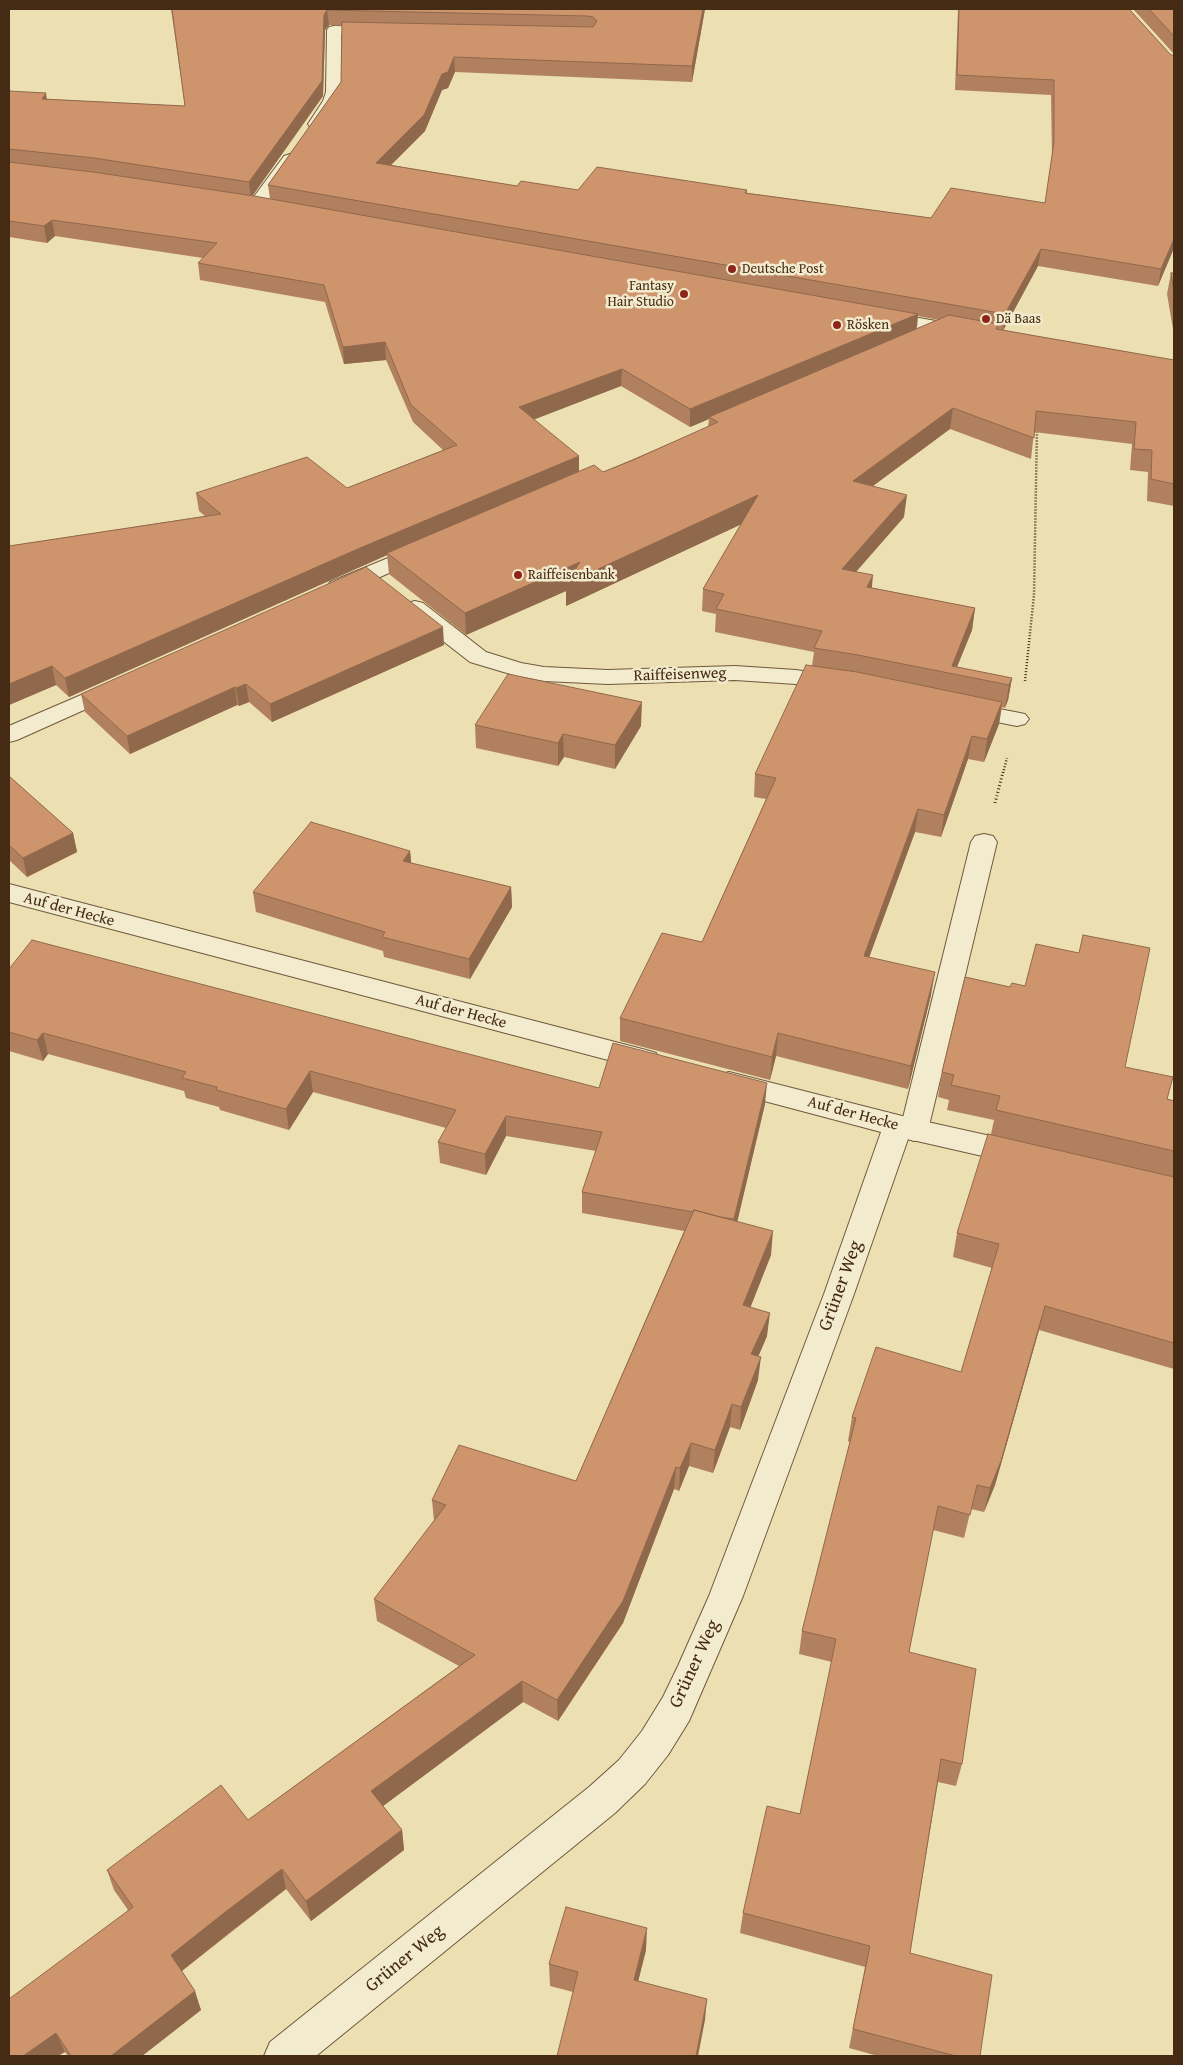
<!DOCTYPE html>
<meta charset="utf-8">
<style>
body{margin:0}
#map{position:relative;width:1183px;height:2065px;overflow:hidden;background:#ece0b3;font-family:"Gentium Book Plus",serif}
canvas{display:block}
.frame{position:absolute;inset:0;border:10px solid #462b14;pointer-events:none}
</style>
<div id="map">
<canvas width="1183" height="2065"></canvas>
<div class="frame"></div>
</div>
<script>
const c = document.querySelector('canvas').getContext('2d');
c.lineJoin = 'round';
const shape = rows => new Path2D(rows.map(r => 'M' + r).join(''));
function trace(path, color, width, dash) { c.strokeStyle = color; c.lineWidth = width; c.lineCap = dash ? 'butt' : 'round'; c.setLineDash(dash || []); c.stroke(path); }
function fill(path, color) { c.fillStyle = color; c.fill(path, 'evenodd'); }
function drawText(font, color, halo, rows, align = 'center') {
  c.font = font + ' "Gentium Book Plus",serif'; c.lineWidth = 5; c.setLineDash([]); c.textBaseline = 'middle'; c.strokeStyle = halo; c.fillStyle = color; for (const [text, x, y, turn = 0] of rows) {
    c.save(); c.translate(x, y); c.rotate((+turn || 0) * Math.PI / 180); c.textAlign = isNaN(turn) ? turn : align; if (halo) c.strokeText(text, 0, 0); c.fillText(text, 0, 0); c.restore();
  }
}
const service = shape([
 [984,834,993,836,997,842,928,1130,924,1138,914,1141,904,1138,900,1130,971,842,975,836,984,834]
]);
const minor = shape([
 [334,26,378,27,383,28,385,31,383,34,378,35,341,35,342,92,339,101,322,127,316,129,310,127,308,124,323,101,326,92,327,30,329,27,334,26],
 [290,154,296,156,298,159,262,210,256,211,250,210,247,206,250,202,284,156,290,154],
 [880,311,964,326,971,328,973,332,971,336,964,338,873,321,871,317,873,313,880,311],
 [422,544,430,545,433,550,430,555,346,592,338,594,330,592,327,587,330,582,422,544],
 [415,601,423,603,486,652,521,663,544,667,608,670,735,666,796,670,836,676,844,678,848,683,844,688,836,690,796,684,735,680,608,684,544,681,517,676,470,662,407,613,404,608,407,603,415,601],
 [116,680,124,682,128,687,124,692,17,740,9,742,9,726,116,680],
 [964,702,1025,714,1029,719,1025,724,1017,726,956,714,952,709,956,704,964,702],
 [9,884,646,1050,656,1053,660,1060,656,1067,646,1070,9,902,9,884],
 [729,1072,914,1119,1022,1143,1032,1146,1037,1154,1032,1162,1022,1165,908,1139,854,1294,743,1596,689,1721,668,1755,645,1784,615,1813,316,2056,264,2056,270,2042,589,1787,619,1760,642,1731,663,1697,678,1666,709,1596,824,1294,881,1132,719,1089,715,1082,719,1075,729,1072]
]);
trace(service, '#70583c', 2);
trace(minor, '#70583c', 2);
trace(shape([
 [1025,681,1034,595,1037,428],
 [1003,773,1007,758]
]), '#462b14', 2.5, [1, 2]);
trace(shape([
 [995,803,1003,772]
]), '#462b14', 3, [1, 2.5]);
fill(service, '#f3ebce');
fill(minor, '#f3ebce');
fill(shape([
 [171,9,705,9,692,82,455,72,448,88,442,90,425,131,391,165,517,186,578,190,747,190,747,193,931,218,1045,203,1052,158,1051,95,955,90,958,9,1129,9,1170,54,1174,56,1174,248,1158,286,1038,266,1003,330,1174,360,1174,506,1147,501,1148,472,1130,470,1132,444,1034,432,1031,459,950,429,873,486,904,517,856,572,872,588,975,608,972,630,957,667,1012,678,1008,700,1005,708,1002,707,999,724,984,762,968,759,941,837,915,832,869,958,931,995,908,1089,776,1056,770,1080,620,1041,620,1018,702,942,766,799,754,797,755,774,812,666,814,652,715,632,716,614,702,611,703,589,741,524,566,606,566,591,466,635,389,574,387,555,69,697,56,685,9,705,9,546,205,516,199,511,196,493,347,488,443,450,413,422,386,360,344,364,325,302,200,280,198,263,203,258,55,236,47,243,9,237,9,91,47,99,185,106],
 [329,25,342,25,341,82,268,185,270,199,252,196,323,96,325,30],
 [918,316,939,320,917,329],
 [621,386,690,427,709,419,708,427,603,472,579,472,534,419],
 [1133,9,1174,9,1174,54],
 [1171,273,1174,273,1174,335,1167,294],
 [444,645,272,722,249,702,239,706,237,705,130,754,85,712,81,694],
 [475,725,641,726,615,769,564,757,558,766,476,748],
 [9,776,73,833,77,852,27,877,9,860],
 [410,851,411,863,511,887,512,907,470,979,384,957,383,951,256,912,253,892],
 [9,969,599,1088,765,1104,737,1221,771,1255,750,1307,767,1336,758,1357,758,1380,740,1430,730,1427,713,1473,689,1466,679,1491,674,1489,623,1623,558,1721,523,1702,383,1806,402,1830,404,1850,311,1921,286,1889,182,1971,201,2010,142,2056,68,2056,65,2052,9,2056,128,1910,114,1890,107,1870,248,1820,459,1666,377,1621,374,1599,434,1521,432,1500,576,1481,684,1231,582,1213,582,1192,596,1151,506,1136,486,1175,440,1163,438,1142,446,1128,313,1092,289,1130,220,1110,219,1107,186,1098,184,1091,48,1054,43,1061,9,1051],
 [1125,1067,1167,1099,1174,1101,1174,1369,1039,1330,995,1485,984,1512,971,1509,964,1538,933,1530,909,1652,962,1764,956,1786,938,1782,910,1953,980,2056,878,2056,849,2048,865,1967,740,1933,743,1913,800,1814,832,1662,799,1654,802,1631,850,1442,848,1441,852,1417,961,1372,992,1268,953,1257,957,1233,991,1134,994,1120,947,1110,949,1100,938,1097,942,1072],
 [646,1950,638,1981,705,2020,573,1992,550,1986,549,1964]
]), '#b1805e');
fill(shape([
 [703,9,707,9,705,9,692,82,692,66],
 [327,10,329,25,325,30,323,96,251,198,249,182,324,15],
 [454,57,455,72,448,88,442,90,425,131,377,179,376,163],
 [46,93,48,108,42,99],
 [52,220,55,236,47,243,44,226],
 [1174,239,1174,248,1158,286,1161,269],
 [1041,249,1038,266,1003,331,1005,314],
 [918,314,916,331,709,417,709,419,690,427,690,409],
 [385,342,386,360,344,364,343,347],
 [622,369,621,386,520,425,519,407],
 [953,408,950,429,851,502,853,481],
 [579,456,579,474,387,553,387,555,69,697,65,678,360,548],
 [758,495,757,517,566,606,566,591,466,635,465,613,580,562],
 [907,495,904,517,839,591,842,569],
 [873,575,871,597,867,587],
 [975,608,972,630,954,674,952,666],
 [443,627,444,645,272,722,270,704],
 [52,666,56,685,9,705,9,684],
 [1012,678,1008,700,1005,708,1009,685],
 [246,684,249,702,239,706,236,688],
 [235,687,237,705,130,754,127,736],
 [642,702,641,726,615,769,615,745],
 [1002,702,999,724,984,762,987,739],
 [563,734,564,757,558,766,558,743],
 [972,736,968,759,941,837,944,815],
 [918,809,915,832,861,979,864,956],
 [73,833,77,852,27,877,23,858],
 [410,851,412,870,403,861],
 [511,887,512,907,470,979,469,959],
 [935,972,931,995,908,1089,911,1066],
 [43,1033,48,1054,43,1061,37,1040],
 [778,1033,776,1056,770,1080,772,1057],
 [310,1071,313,1092,289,1130,286,1109],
 [767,1083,765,1104,733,1240,734,1219],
 [506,1116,506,1136,486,1175,485,1154],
 [773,1231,771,1255,742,1329,743,1305],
 [1045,1306,1039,1330,995,1485,984,1512,990,1488],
 [770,1313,767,1336,749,1378,751,1354],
 [761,1357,758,1380,740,1430,741,1407],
 [732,1404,730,1427,713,1473,715,1450],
 [691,1443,689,1466,679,1491,680,1468],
 [676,1467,674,1489,623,1623,558,1721,557,1700],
 [522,1681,523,1702,375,1812,371,1791],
 [402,1830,404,1850,311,1921,306,1901],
 [282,1869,286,1889,230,1932,178,1974,171,1955,224,1913],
 [647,1928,646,1950,633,2002,634,1980],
 [195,1991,201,2010,142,2056,111,2056],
 [707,1999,705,2020,698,2056,696,2056],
 [56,2033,65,2052,58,2056,23,2056]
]), '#90684c');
const building = shape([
 [172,9,703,9,692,66,454,57,448,72,442,74,424,115,376,163,517,186,521,181,578,190,597,167,747,190,745,193,931,218,951,188,1045,203,1054,142,1054,80,957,75,959,9,1129,9,1170,54,1174,56,1174,239,1161,269,1041,249,1005,314,268,185,341,82,342,22,593,27,597,21,593,17,588,16,327,10,324,15,322,81,249,182,94,158,9,149,9,91,46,93,42,99,185,106,172,9],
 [1149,9,1174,9,1174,36,1149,9],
 [9,162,93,172,254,196,918,314,690,409,622,369,519,407,579,456,360,548,65,678,52,666,9,684,9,546,221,514,196,493,307,457,347,488,457,445,411,405,385,342,343,347,324,285,198,263,217,243,52,220,44,226,9,221,9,162],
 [1171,273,1174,273,1174,292,1171,273],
 [949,315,998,324,996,329,1174,360,1174,484,1151,479,1152,450,1134,449,1136,422,1036,411,1034,438,953,408,853,481,907,495,842,569,873,575,867,587,975,608,952,666,1012,678,1009,685,858,655,814,648,822,631,716,609,724,594,703,589,758,495,566,584,580,562,465,613,387,553,594,465,603,472,633,460,718,422,709,417,949,315],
 [366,567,443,627,270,704,246,684,236,688,235,687,127,736,81,694,366,567],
 [806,665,857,672,1002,702,987,739,972,736,944,815,918,809,864,956,935,972,911,1066,778,1033,772,1057,620,1018,662,933,702,942,776,778,755,774,806,665],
 [508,674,642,702,615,745,563,734,558,743,475,725,508,674],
 [9,776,73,833,23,858,9,845,9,776],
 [311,822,410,851,403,861,511,887,469,959,382,937,385,932,253,892,311,822],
 [1083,935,1150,948,1125,1067,1173,1077,1167,1099,1174,1101,1174,1151,996,1110,1000,1096,951,1085,954,1075,942,1072,965,977,1010,987,1012,983,1025,986,1036,944,1079,953,1083,935],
 [32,940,599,1088,613,1043,767,1083,734,1219,720,1217,694,1210,693,1212,582,1192,602,1132,506,1116,485,1154,438,1142,456,1110,310,1071,286,1109,216,1090,217,1087,182,1078,186,1072,43,1033,37,1040,9,1032,9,969,32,940],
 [988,1134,1174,1177,1174,1343,1045,1306,1001,1461,990,1488,977,1485,970,1515,938,1506,909,1652,976,1669,962,1764,941,1759,910,1953,992,1975,980,2056,956,2056,853,2029,870,1946,743,1913,767,1806,800,1814,836,1639,802,1631,856,1418,852,1417,876,1347,961,1372,999,1244,957,1233,988,1134],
 [694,1210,773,1231,743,1305,770,1313,751,1354,761,1357,741,1407,732,1404,715,1450,691,1443,680,1468,676,1467,623,1601,557,1700,522,1681,371,1791,402,1830,306,1901,282,1869,224,1913,171,1955,195,1991,111,2056,71,2056,56,2033,23,2056,9,2056,9,1999,133,1907,107,1870,221,1785,248,1820,475,1655,374,1599,446,1505,432,1500,459,1445,576,1481,694,1210],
 [566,1907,647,1928,634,1980,707,1999,696,2056,557,2056,578,1972,549,1964,566,1907]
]);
fill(building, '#ce956d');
trace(building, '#90684c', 1);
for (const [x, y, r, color] of [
 [732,269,5,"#8f2418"],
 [684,294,5,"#8f2418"],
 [986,319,5,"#8f2418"],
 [837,325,5,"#8f2418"],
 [518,575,5,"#8f2418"]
]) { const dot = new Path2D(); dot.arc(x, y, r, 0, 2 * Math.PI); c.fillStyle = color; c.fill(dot); trace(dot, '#f3ebce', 2); }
drawText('14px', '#462b14', '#f3ebce', [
 ["Deutsche Post",742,269],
 ["Fantasy",674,286,"right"],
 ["Hair Studio",674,302,"right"],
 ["Dä Baas",996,319],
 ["Rösken",847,325],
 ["Raiffeisenbank",528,575]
], 'left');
drawText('16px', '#462b14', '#f3ebce', [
 ["Raiffeisenweg",680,675,-2],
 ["Auf der Hecke",69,910,15],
 ["Auf der Hecke",461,1012,15],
 ["Auf der Hecke",853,1114,15]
]);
drawText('19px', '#462b14', '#f3ebce', [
 ["Grüner Weg",841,1286,-70],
 ["Grüner Weg",695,1664,-65],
 ["Grüner Weg",405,1959,-39]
]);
</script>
